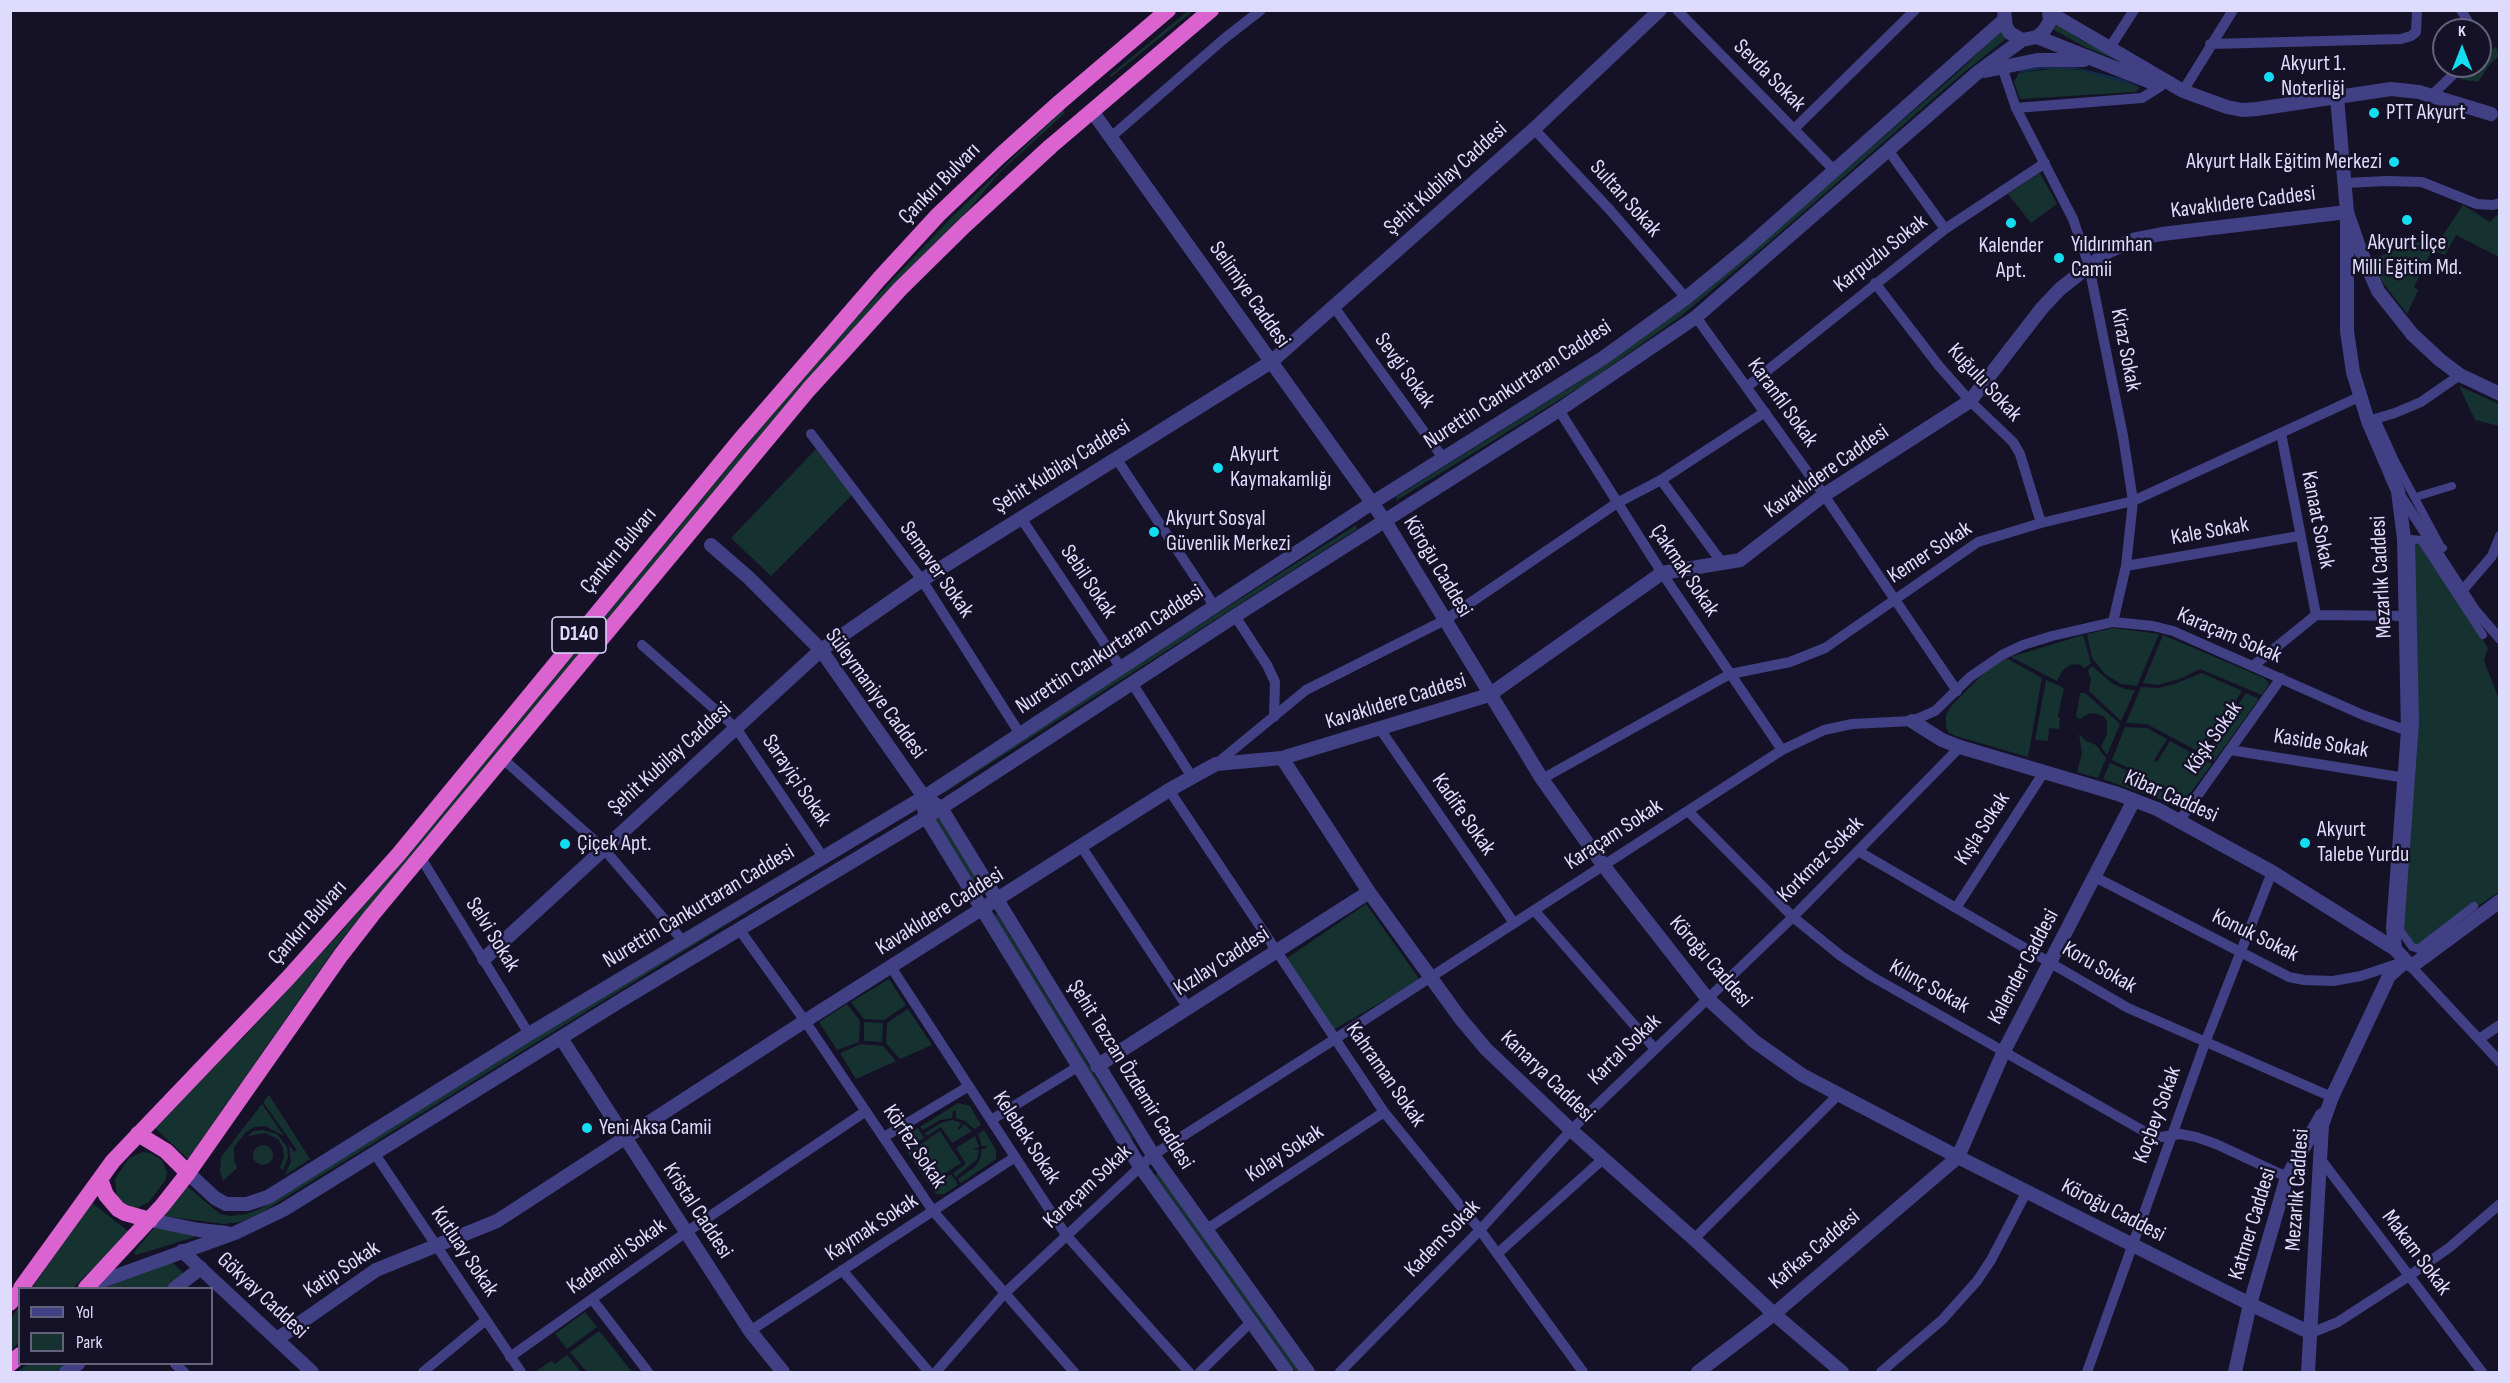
<!DOCTYPE html>
<meta charset="utf-8">
<style>
body{margin:0}
#map{position:relative;width:2510px;height:1383px;overflow:hidden;background:#151228;font-family:"Sofia Sans Condensed",sans-serif}
canvas{display:block}
.frame{position:absolute;inset:0;border:12px solid #dedbfd;pointer-events:none}
.legend{position:absolute;left:18px;top:1287px;width:195px;height:78px;box-sizing:border-box;background:#151228;border:2px solid #65627d;margin:0;padding:8px 10px;list-style:none;font-size:18px;color:#dedbfd}
.legend li{display:flex;align-items:center;gap:12px;height:30px}
.legend b{width:30px;border:2px solid #65627d}
.north{position:absolute;left:2432px;top:18px;width:60px;height:60px;box-sizing:border-box;background:#151228;border:2px solid #65627d;border-radius:50%;rotate:0deg;font-size:16px;font-weight:700;line-height:24px;text-align:center;color:#dedbfd}
.north::after{content:'';display:block;margin:auto;width:21px;height:27px;background:#13ddf1;clip-path:polygon(50% 0,100% 100%,50% 72%,0 100%)}
</style>
<div id="map">
<canvas width="2510" height="1383"></canvas>
<div class="frame"></div>
<ul class="legend">
<li><b style="height:8px;background:#414084"></b>Yol</li>
<li><b style="height:16px;background:#153230"></b>Park</li>
</ul>
<div class="north">K</div>
</div>
<script>
const c = document.querySelector('canvas').getContext('2d');
c.lineJoin = 'round';
function fill(path, color) { c.fillStyle = color; c.fill(path, 'evenodd'); }
const shape = rows => new Path2D(rows.map(r => 'M' + r).join(''));
function trace(path, color, width, dash) { c.strokeStyle = color; c.lineWidth = width; c.lineCap = dash ? 'butt' : 'round'; c.setLineDash(dash || []); c.stroke(path); }
function drawText(font, color, halo, rows, align = 'center') {
  c.font = font + ' "Sofia Sans Condensed",sans-serif'; c.lineWidth = 5; c.setLineDash([]); c.textBaseline = 'middle'; c.strokeStyle = halo; c.fillStyle = color; for (const [text, x, y, turn = 0] of rows) {
    c.save(); c.translate(x, y); c.rotate((+turn || 0) * Math.PI / 180); c.textAlign = isNaN(turn) ? turn : align; if (halo) c.strokeText(text, 0, 0); c.fillText(text, 0, 0); c.restore();
  }
}
fill(shape([
 [1189,10,1193,11,1111,77,1109,76],
 [2054,21,2081,40,2112,56,2112,58,2085,47,2049,27],
 [2001,31,2007,38,1957,78,1768,243,1681,316,1588,382,1397,500,1396,497,1582,380,1693,302,1956,74],
 [2496,47,2499,56,2490,64,2478,82,2459,79,2469,66,2480,66,2480,56],
 [2059,68,2088,71,2140,87,2135,92,2020,99,2014,82,2019,73],
 [1063,110,1065,113,1000,172,972,206,921,258,338,944,188,1159,154,1127,242,1039,339,934,438,819,773,413,854,320,953,216],
 [2040,173,2057,204,2031,223,2008,194],
 [2463,205,2490,222,2499,213,2499,257,2456,235,2445,255,2432,250,2414,287,2418,290,2407,314,2381,280,2371,260,2401,247,2443,235],
 [2459,386,2499,404,2499,426,2475,420],
 [816,449,852,495,771,576,731,538],
 [1356,525,1357,529,944,793,942,789],
 [2413,540,2420,540,2488,648,2484,661,2500,702,2500,891,2417,948,2402,930],
 [2114,628,2159,634,2137,686,2121,684,2105,674,2092,658,2087,634],
 [2083,635,2091,663,2085,668,2078,664,2070,665,2062,671,2057,681,2011,657],
 [2163,635,2264,678,2269,683,2268,686,2262,695,2200,669,2182,678,2158,685,2143,683],
 [2006,658,2042,678,2028,757,1956,736,1949,733,1946,728,1946,715,1952,705,1988,669],
 [2092,666,2113,684,2125,689,2135,690,2121,721,2089,691,2091,680,2088,670],
 [2202,673,2242,691,2201,753,2147,724,2126,723,2141,687,2159,688,2177,683],
 [2046,680,2064,688,2058,716,2060,719,2059,729,2049,728,2048,741,2035,740],
 [2080,693,2085,693,2120,724,2107,755,2101,747,2107,734,2107,721,2103,716,2093,713,2088,714,2080,719,2076,717],
 [2246,693,2259,699,2214,761,2205,755],
 [2125,727,2147,728,2167,739,2154,760,2157,762,2170,741,2212,764,2182,804,2176,805,2103,779,2110,763,2135,774,2137,772,2112,760],
 [2079,734,2086,741,2096,745,2106,758,2098,778,2077,772,2082,753],
 [937,815,978,881,975,883,933,817],
 [902,816,259,1214,240,1222,224,1224,163,1216,187,1186,220,1214,230,1216,246,1214,260,1209,623,984],
 [1366,904,1420,980,1333,1030,1286,959],
 [997,914,1133,1138,1130,1139,994,915],
 [889,979,906,1005,884,1020,864,1019,851,1002],
 [847,1004,860,1021,859,1042,837,1050,819,1022],
 [908,1009,932,1045,900,1059,886,1043,887,1023],
 [864,1022,883,1023,882,1042,864,1041],
 [861,1044,883,1046,896,1061,856,1079,840,1053],
 [269,1095,310,1159,284,1176,291,1162,289,1145,294,1152,297,1150,263,1102],
 [958,1103,970,1106,981,1125,974,1129,965,1121,956,1118,956,1111,953,1111,952,1118,940,1120,923,1130,920,1127],
 [262,1104,284,1136,265,1126,254,1127,246,1132,234,1147,234,1160,237,1168,223,1181,220,1171,221,1157],
 [952,1120,962,1123,958,1128,959,1130,964,1124,972,1131,952,1143,941,1127,927,1136,925,1133,941,1123],
 [918,1128,924,1138,906,1150,902,1138],
 [263,1130,277,1134,287,1147,288,1157,283,1170,280,1168,284,1157,283,1148,278,1139,265,1133,248,1136,253,1131],
 [984,1130,996,1150,996,1159,961,1183,958,1179,976,1166,980,1159,982,1149,987,1148,987,1146,982,1146,978,1134],
 [940,1131,961,1163,929,1184,908,1153],
 [975,1136,979,1147,973,1149,979,1150,977,1159,956,1177,953,1173,966,1164,956,1148],
 '253 1155a10 10 0 1 1 20 0a10 10 0 1 1-20 0Z',
 [143,1152,150,1153,162,1160,167,1172,166,1179,149,1202,137,1208,126,1206,117,1197,115,1179,129,1158],
 [1158,1173,1260,1315,1301,1372,1296,1372,1155,1175],
 [951,1174,958,1185,944,1194,936,1194,931,1187],
 [91,1202,129,1232,73,1288,32,1288],
 [155,1227,198,1236,136,1255,134,1252],
 [171,1261,186,1276,170,1288,104,1288],
 [19,1306,19,1342,11,1351,11,1319],
 [585,1312,597,1327,567,1349,555,1334],
 [599,1331,601,1333,632,1372,587,1372,570,1352],
 [567,1355,581,1372,535,1372,551,1361,555,1364],
 [27,1364,71,1364,59,1372,18,1372]
]), '#153230');
fill(shape([
 [2071,66,2123,79,2140,87,2076,69,2042,69,2019,73,2021,70,2035,67]
]), '#12294c');
trace(shape([
 [2376,419,2395,461,2441,547,2443,548],
 [2419,496,2452,486],
 [2474,906,2418,949,2412,947,2400,930,2415,722,2411,539,2421,540,2483,635]
]), '#414084', 8);
trace(shape([
 [1677,10,1833,169],
 [2461,10,2473,30],
 [2210,44,2401,39,2411,36,2416,32,2417,10],
 [2109,49,2134,10],
 [2002,67,2016,108,2073,219,2089,266,2123,436,2133,501,2126,566,2113,622],
 [2183,91,2233,10],
 [2432,95,2462,66],
 [2016,108,2142,98,2161,86],
 [1534,129,1610,210,1686,298],
 [1794,129,1915,10],
 [1111,137,1225,38,1261,10],
 [1888,150,1945,229],
 [2344,183,2387,181,2422,182,2477,204,2493,205,2500,203],
 [1875,283,1939,366,1970,401,2013,442,2020,454,2041,523],
 [1334,307,1443,458],
 [1696,317,1824,495,1957,691],
 [1748,386,1945,229,2045,163],
 [1559,410,1662,573,1782,750],
 [2368,421,2395,413,2421,402,2460,375],
 [2281,433,2316,615],
 [811,434,922,580,1020,734],
 [1116,458,1215,607],
 [1661,480,1723,564],
 [2399,493,2475,610,2500,639],
 [1021,518,1121,668],
 [2126,566,2299,536],
 [2462,591,2492,556,2500,536],
 [1235,616,1267,665,1275,682,1274,717],
 [642,645,736,728,823,857],
 [2253,666,2316,615,2407,616],
 [1132,683,1192,777],
 [1380,729,1514,923],
 [2230,750,2406,778],
 [503,759,603,848,683,941],
 [1216,764,1306,690,1445,620,1617,503,1661,480,1765,412],
 [1542,779,1730,674,1790,662,1825,648,1978,542,2041,523,2133,501,2359,397],
 [1169,790,1384,1112,1480,1230,1583,1372],
 [1688,811,1793,917,1841,956,1871,976,2147,1133,2161,1137,2180,1134,2196,1137,2216,1144,2287,1177],
 [2180,820,2281,678],
 [1081,846,1188,1008],
 [1858,851,2128,1008,2332,1097],
 [421,858,529,1034],
 [2095,877,2289,977,2304,980,2333,981,2361,976,2406,961,2500,1062],
 [1956,908,2044,772],
 [1534,910,1655,1049],
 [739,929,805,1021,933,1211,1074,1372],
 [891,967,1066,1235,1189,1372],
 [2479,1039,2500,1025],
 [991,1120,1079,1066],
 [884,1137,969,1086],
 [375,1154,521,1372],
 [2319,1157,2482,1372],
 [1207,1229,1384,1112],
 [1694,1239,1839,1094],
 [1497,1254,1603,1159],
 [842,1270,929,1372],
 [592,1299,648,1372],
 [750,1331,1015,1157],
 [2311,1333,2338,1322,2409,1276,2450,1247,2500,1204],
 [510,1357,685,1233,866,1111],
 [175,1364,184,1372],
 [423,1372,486,1320],
 [936,1372,1004,1294,1153,1155,1335,1039,1782,750,1824,730,1852,724,1912,721,1935,711,1970,677,2002,655,2023,645,2052,636,2113,622,2153,626,2173,631,2363,715,2408,731],
 [1200,1372,1251,1322],
 [1340,1372,1480,1230,1571,1130,1793,917,1960,747],
 [1881,1372,1942,1320,1977,1281,1991,1260,2027,1191],
 [2087,1372,2205,1043,2272,872]
]), '#414084', 10);
trace(shape([
 [2004,10,2006,27,2010,33,2022,40,2037,37,2044,31,2050,21,2049,10],
 [2050,13,2183,91,2227,107,2242,110,2257,109,2391,89,2419,92,2491,114],
 [2037,37,2158,85],
 [1985,71,2037,60,2084,60],
 [2337,97,2347,212,2359,247,2378,291,2412,334,2440,360,2460,375,2500,394],
 [1092,111,1385,521,1542,779,1603,865,1707,998,1754,1041,1802,1075,1958,1157,2250,1304,2311,1333],
 [711,545,749,578,821,650,924,797,941,808,1153,1155,1308,1372],
 [1912,721,1942,740,1960,747,2118,794,2157,809,2272,872,2395,949,2406,961,2389,976,2332,1097,2322,1125,2308,1372],
 [1282,758,1369,892,1460,1018,1486,1049,1571,1130,1694,1239,1774,1314,1842,1372],
 [924,809,926,817,1139,1165,1287,1372],
 [484,959,821,650,922,580,1271,362,1534,129,1660,10],
 [2412,966,2500,901],
 [561,1038,750,1331,783,1372],
 [1097,1066,1369,892],
 [188,1173,215,1198,226,1204,247,1204,268,1197,529,1034,924,797,1372,503,1603,358,1686,298,1748,247,2004,20],
 [150,1220,199,1230,227,1233],
 [182,1251,312,1372],
 [91,1285,235,1233,283,1210,620,1001,941,808,1235,616,1559,410,1696,317,1977,73,2022,40],
 [175,1288,201,1268],
 [277,1339,376,1270,497,1221,805,1021,1169,790,1216,764,1282,758,1489,695,1662,573,1740,560,1824,495,1970,401,2042,308,2060,289,2089,266,2109,251,2136,239,2162,234,2347,212,2347,331,2353,372,2368,421,2398,491,2404,539,2408,731,2393,928,2395,949],
 [66,1372,78,1364],
 [1698,1372,1774,1314,1958,1157,2004,1051,2134,800],
 [2235,1372,2250,1304,2287,1177,2322,1115]
]), '#414084', 14);
trace(shape([
 [138,1134,166,1151,188,1173],
 [100,1179,106,1195,118,1209,125,1213,150,1220],
 [21,1288,113,1161,288,978,398,855,739,441,880,278,938,215,1001,155,1060,102,1168,10],
 [86,1288,162,1206,188,1173,341,955,372,915,809,389,900,289,965,225,1051,146,1211,10],
 [10,1303,20,1291],
 [10,1364,20,1355]
]), '#da63cf', 16);
for (const [x, y, r, color] of [
 [2269,77,6,"#13ddf1"],
 [2374,113,6,"#13ddf1"],
 [2394,162,6,"#13ddf1"],
 [2407,220,6,"#13ddf1"],
 [2011,223,6,"#13ddf1"],
 [2059,258,6,"#13ddf1"],
 [1218,468,6,"#13ddf1"],
 [1154,532,6,"#13ddf1"],
 [2305,843,6,"#13ddf1"],
 [565,844,6,"#13ddf1"],
 [587,1128,6,"#13ddf1"]
]) { const dot = new Path2D(); dot.arc(x, y, r, 0, 2 * Math.PI); c.fillStyle = color; c.fill(dot); trace(dot, '#151228', 2); }
for (const [x, y, w] of [
 [579,635,54]
]) { const box = new Path2D(); box.roundRect(x - w / 2, y - 18, w, 36, 4.5); c.fillStyle = '#151228'; c.fill(box); trace(box, '#dedbfd', 1.5); }
drawText('bold 21px', '#dedbfd', null, [
 ["D140",579,635]
]);
drawText('22px', '#dedbfd', '#151228', [
 ["Akyurt 1.",2281,64],
 ["Noterliği",2281,89],
 ["PTT Akyurt",2386,113],
 ["Akyurt Halk Eğitim Merkezi",2382,162,"right"],
 ["Akyurt İlçe",2407,243,"center"],
 ["Milli Eğitim Md.",2407,268,"center"],
 ["Yıldırımhan",2071,245],
 ["Camii",2071,270],
 ["Kalender",2011,246,"center"],
 ["Apt.",2011,271,"center"],
 ["Akyurt",1230,455],
 ["Kaymakamlığı",1230,480],
 ["Akyurt Sosyal",1166,519],
 ["Güvenlik Merkezi",1166,544],
 ["Akyurt",2317,830],
 ["Talebe Yurdu",2317,855],
 ["Çiçek Apt.",577,844],
 ["Yeni Aksa Camii",599,1128]
], 'left');
drawText('22px', '#dedbfd', '#151228', [
 ["Sevda Sokak",1769,76,45],
 ["Şehit Kubilay Caddesi",1446,179,-42],
 ["Çankırı Bulvarı",940,184,-45],
 ["Sultan Sokak",1625,199,48],
 ["Kavaklıdere Caddesi",2243,203,-7],
 ["Karpuzlu Sokak",1881,254,-38],
 ["Selimiye Caddesi",1249,295,55],
 ["Kiraz Sokak",2125,350,79],
 ["Sevgi Sokak",1404,371,54],
 ["Kuğulu Sokak",1984,383,47],
 ["Nurettin Cankurtaran Caddesi",1518,385,-33],
 ["Karanfil Sokak",1782,403,54],
 ["Şehit Kubilay Caddesi",1062,467,-32],
 ["Kavaklıdere Caddesi",1827,472,-35],
 ["Kanaat Sokak",2317,520,79],
 ["Kale Sokak",2210,532,-10],
 ["Çankırı Bulvarı",619,551,-50],
 ["Kemer Sokak",1930,553,-33],
 ["Köroğu Caddesi",1437,567,59],
 ["Semaver Sokak",936,570,55],
 ["Çakmak Sokak",1684,571,56],
 ["Mezarlık Caddesi",2382,577,-93],
 ["Sebil Sokak",1088,582,56],
 ["Karaçam Sokak",2229,636,23],
 ["Nurettin Cankurtaran Caddesi",1110,650,-33],
 ["Süleymaniye Caddesi",875,694,54],
 ["Kavaklıdere Caddesi",1396,702,-17],
 ["Köşk Sokak",2214,738,-55],
 ["Kaside Sokak",2321,744,9],
 ["Şehit Kubilay Caddesi",670,759,-42],
 ["Sarayiçi Sokak",796,781,56],
 ["Kibar Caddesi",2171,797,24],
 ["Kadife Sokak",1463,815,55],
 ["Kışla Sokak",1983,829,-57],
 ["Karaçam Sokak",1614,835,-33],
 ["Korkmaz Sokak",1821,860,-45],
 ["Nurettin Cankurtaran Caddesi",699,907,-31],
 ["Kavaklıdere Caddesi",940,912,-32],
 ["Çankırı Bulvarı",308,923,-48],
 ["Selvi Sokak",492,935,58],
 ["Konuk Sokak",2255,936,26],
 ["Kızılay Caddesi",1222,962,-33],
 ["Köroğu Caddesi",1710,962,49],
 ["Kalender Caddesi",2024,967,-62],
 ["Koru Sokak",2099,968,30],
 ["Kılınç Sokak",1929,987,29],
 ["Kartal Sokak",1625,1050,-44],
 ["Şehit Tezcan Özdemir Caddesi",1130,1075,58],
 ["Kahraman Sokak",1385,1075,55],
 ["Kanarya Caddesi",1547,1077,44],
 ["Koçbey Sokak",2158,1115,-70],
 ["Kelebek Sokak",1026,1138,57],
 ["Körfez Sokak",914,1147,56],
 ["Kolay Sokak",1285,1154,-33],
 ["Karaçam Sokak",1088,1187,-43],
 ["Mezarlık Caddesi",2298,1190,-86],
 ["Kristal Caddesi",697,1211,57],
 ["Köroğu Caddesi",2113,1211,27],
 ["Katmer Caddesi",2253,1224,-73],
 ["Kaymak Sokak",872,1228,-33],
 ["Kadem Sokak",1443,1239,-46],
 ["Kafkas Caddesi",1815,1250,-40],
 ["Kutluay Sokak",464,1252,56],
 ["Makam Sokak",2416,1253,53],
 ["Kademeli Sokak",617,1257,-35],
 ["Katip Sokak",342,1270,-33],
 ["Gökyay Caddesi",262,1296,43]
]);
</script>
